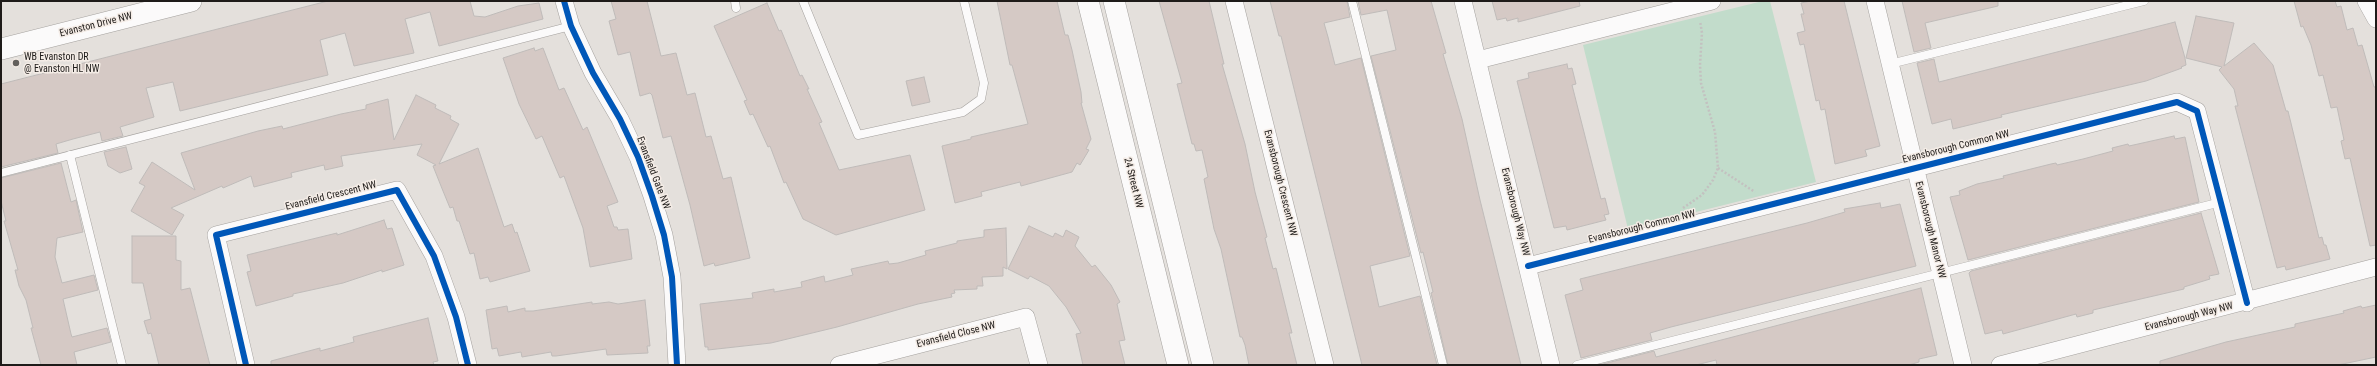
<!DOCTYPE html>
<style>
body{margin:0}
#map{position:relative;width:2377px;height:366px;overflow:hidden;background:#e4e0dc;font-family:"Roboto Condensed",sans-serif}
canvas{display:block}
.frame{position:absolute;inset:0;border:2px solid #1e1b19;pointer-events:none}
</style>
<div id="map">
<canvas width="2377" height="366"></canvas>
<div class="frame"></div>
</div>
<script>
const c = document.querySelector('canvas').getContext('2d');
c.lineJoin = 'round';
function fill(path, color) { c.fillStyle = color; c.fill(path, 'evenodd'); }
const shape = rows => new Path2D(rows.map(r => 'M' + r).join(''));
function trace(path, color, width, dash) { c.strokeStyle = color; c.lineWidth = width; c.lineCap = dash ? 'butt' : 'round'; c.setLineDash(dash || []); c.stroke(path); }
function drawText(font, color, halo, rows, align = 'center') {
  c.font = font + ' "Roboto Condensed",sans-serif'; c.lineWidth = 3; c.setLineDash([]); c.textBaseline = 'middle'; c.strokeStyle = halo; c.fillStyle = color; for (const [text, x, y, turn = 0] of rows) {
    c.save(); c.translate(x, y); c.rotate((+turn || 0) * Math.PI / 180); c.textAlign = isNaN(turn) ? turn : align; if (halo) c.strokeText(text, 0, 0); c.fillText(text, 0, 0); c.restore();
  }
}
fill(shape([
 [1763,1,1770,1,1816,182,1628,229,1583,45]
]), '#c2dccb');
const building = shape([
 [328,1,470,1,474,16,485,17,518,6,539,3,543,19,439,46,430,12,405,19,414,53,354,66,345,33,320,40,328,75,180,111,173,82,146,88,154,117,120,127,123,136,102,141,100,132,73,139,56,144,58,153,1,167,1,84,328,1],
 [611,1,647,1,661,56,676,53,687,95,695,93,706,137,711,136,723,179,731,177,750,258,715,266,714,263,704,266,690,205,671,136,663,138,652,95,650,93,640,96,630,52,618,55,609,21,616,19,611,1],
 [997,1,1057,1,1065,35,1068,35,1072,50,1081,92,1082,103,1081,103,1091,139,1086,149,1089,150,1080,165,1077,163,1072,172,1021,186,1020,182,981,192,982,196,955,203,942,146,971,139,971,137,1028,124,1012,65,1010,65,997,1],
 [1159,1,1209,1,1224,64,1222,64,1245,144,1255,192,1267,237,1265,238,1273,269,1276,268,1292,333,1289,333,1297,365,1249,365,1245,345,1242,337,1240,337,1221,249,1214,229,1204,179,1208,177,1202,150,1196,151,1194,144,1192,144,1177,84,1182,83,1159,1],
 [1270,1,1347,1,1350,17,1324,23,1328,37,1335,65,1361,58,1410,256,1370,266,1379,307,1420,296,1437,365,1362,365,1281,36,1279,36,1270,1],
 [1358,1,1431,1,1446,53,1443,54,1462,119,1480,200,1521,365,1448,365,1431,293,1433,292,1423,252,1421,253,1371,56,1396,50,1387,10,1361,15,1358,1],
 [1492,1,1579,1,1580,6,1518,22,1518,18,1507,21,1506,18,1497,20,1492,1],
 [1811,1,1844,1,1880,146,1865,150,1867,156,1835,164,1825,109,1821,110,1819,100,1816,101,1804,44,1800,45,1797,33,1805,31,1801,14,1804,14,1801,3,1811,1],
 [1902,1,1998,1,1998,6,1925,23,1931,48,1914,52,1902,1],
 [2294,1,2335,1,2337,7,2341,6,2347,30,2353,28,2358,46,2362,45,2374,87,2376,87,2376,245,2370,246,2350,158,2345,159,2341,141,2344,140,2337,107,2331,108,2323,75,2319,76,2311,45,2303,26,2301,27,2294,1],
 [767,3,779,31,781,30,800,76,802,75,809,89,807,89,822,122,819,123,839,170,910,155,925,210,836,235,803,219,786,182,784,183,770,146,768,147,753,114,750,115,744,101,747,100,714,26,767,3],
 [2196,16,2234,23,2224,66,2254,43,2273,65,2286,111,2288,111,2319,238,2322,237,2324,245,2326,245,2330,259,2286,270,2285,266,2277,268,2235,106,2238,106,2234,89,2219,70,2222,67,2186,58,2196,16],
 [2175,22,2185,58,2186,65,2181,67,2182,68,2146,81,2001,115,2002,117,1953,129,1951,119,1932,124,1917,63,1934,59,1939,82,2175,22],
 [534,48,535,51,543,48,559,90,564,88,583,130,587,127,618,202,607,206,614,227,617,227,618,230,628,229,632,259,590,267,583,228,564,176,560,178,542,136,536,139,519,104,503,58,534,48],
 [1567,64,1568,69,1572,68,1576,84,1572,85,1601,199,1605,198,1609,214,1604,215,1606,220,1567,230,1566,226,1554,228,1517,81,1529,78,1528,73,1567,64],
 [924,77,930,102,912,106,906,81,924,77],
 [416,95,436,105,435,108,451,116,450,119,459,124,439,164,478,148,504,227,512,224,515,233,517,232,530,271,490,282,488,277,480,279,474,253,470,254,459,221,457,221,453,207,450,208,443,191,433,166,436,165,417,155,422,144,341,156,343,166,325,170,324,165,291,173,292,177,254,187,251,176,223,188,222,186,171,208,184,215,172,235,131,211,145,186,139,183,152,162,195,190,181,153,258,131,282,126,283,129,341,114,366,109,366,105,388,99,394,140,416,95],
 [2174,136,2175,139,2185,137,2199,202,1968,260,1950,197,1960,195,1959,191,1977,184,2004,178,2003,176,2051,164,2056,163,2057,165,2083,159,2113,151,2112,148,2128,144,2129,146,2174,136],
 [126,147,132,169,120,173,108,166,104,152,126,147],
 [61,163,71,202,76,200,83,232,57,238,55,257,62,283,94,275,98,290,63,299,71,334,72,337,107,328,111,342,74,352,77,365,41,365,31,328,33,328,26,300,19,286,15,270,18,270,4,221,6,221,1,201,1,178,61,163],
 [1880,203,1881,208,1900,204,1916,266,1671,327,1650,333,1652,340,1581,358,1565,295,1583,290,1580,279,1807,223,1845,212,1844,209,1880,203],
 [2201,213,2219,274,2209,276,2210,279,2184,287,2184,289,2093,310,2093,313,2077,317,2076,314,2003,334,2002,330,1985,334,1969,273,1971,271,2201,213],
 [384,220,387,229,392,228,404,265,382,272,382,270,343,283,293,294,293,296,256,306,247,272,251,271,247,255,337,233,337,235,384,220],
 [1029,226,1053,237,1055,233,1063,237,1066,230,1079,237,1075,246,1092,267,1095,265,1111,285,1120,302,1117,304,1125,340,1119,341,1125,365,1083,365,1076,334,1081,333,1066,307,1049,286,1030,276,1028,279,1008,269,1029,226],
 [1006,228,1007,269,1003,267,1003,276,982,277,983,286,977,286,977,289,954,290,955,293,951,294,952,297,918,304,837,327,771,343,708,350,708,347,705,347,700,304,753,298,752,293,774,289,774,292,802,287,801,282,824,276,825,282,853,275,851,269,888,261,889,264,898,263,926,255,925,251,957,243,957,241,984,237,984,230,1006,228],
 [132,236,176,236,176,260,181,261,181,290,190,288,210,365,159,365,151,333,148,334,144,321,151,319,143,283,132,283,132,236],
 [1921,288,1937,355,1919,359,1919,362,1909,365,1717,365,1716,360,1696,365,1599,365,1654,351,1656,357,1921,288],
 [645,300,650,346,647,346,648,353,607,355,606,349,556,356,552,356,551,352,522,357,521,352,499,356,497,348,492,349,486,310,507,306,508,312,525,308,525,311,533,311,592,302,592,304,609,302,618,304,645,300],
 [2376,305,2376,357,2338,365,2160,365,2160,361,2226,342,2295,327,2295,324,2344,313,2343,311,2361,306,2362,308,2376,305],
 [428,318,438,361,433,362,434,365,271,365,271,361,320,348,320,351,354,342,353,337,428,318]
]);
fill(building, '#d5c9c5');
trace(building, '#bfbbb9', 1);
const service = shape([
 [735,1,736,8],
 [803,1,858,135,963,112,981,99,984,83,964,1],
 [1352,1,1443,365],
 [1890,64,2144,1],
 [70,155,122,365],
 [1,173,571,26],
 [1577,365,2221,202]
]);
const minor = shape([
 [564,1,571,26,593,73,620,119,638,157,652,196,664,235,672,277,677,365],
 [1234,1,1325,365],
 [1463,1,1551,365],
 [1875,1,1963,365],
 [2366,1,2376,19],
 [1478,60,1712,1],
 [1528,266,2177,102,2197,111,2247,303],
 [246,365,216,235,397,190,434,256,456,317,468,365],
 [839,365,1026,317,1039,365],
 [2000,365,2376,267]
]);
const tertiary = shape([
 [1088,1,1178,365],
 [1114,1,1203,365],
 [1,49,191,1]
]);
trace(service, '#a4a19e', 9);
trace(minor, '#a4a19e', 18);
trace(tertiary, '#a4a19e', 22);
trace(shape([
 [1718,168,1755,192],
 [1683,208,1702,195,1713,180,1718,168,1715,132,1701,83,1700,65,1702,33,1700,21]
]), '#c3c1c0', 2.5, [2, 2]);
trace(service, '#fbfafa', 8);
trace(minor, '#fbfafa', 17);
trace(tertiary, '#fbfafa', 21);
trace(shape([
 [564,1,571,26,593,73,620,119,638,157,652,196,664,235,672,277,677,365],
 [1528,266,2177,102,2197,111,2247,303],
 [246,365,216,235,397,190,434,256,456,317,468,365]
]), '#0057b8', 6);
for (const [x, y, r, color] of [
 [16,63,4,"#63605d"]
]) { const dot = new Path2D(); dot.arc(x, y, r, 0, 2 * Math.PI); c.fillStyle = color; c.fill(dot); trace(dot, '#f4ece6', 1.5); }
drawText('10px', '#1e1b19', '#f4ece6', [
 ["Evanston Drive NW",96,25,-14],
 ["Evansborough Common NW",1956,147,-14],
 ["Evansfield Gate NW",653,173,69],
 ["24 Street NW",1133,183,76],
 ["Evansborough Crescent NW",1280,183,76],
 ["Evansfield Crescent NW",331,196,-14],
 ["Evansborough Way NW",1515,212,76],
 ["Evansborough Common NW",1642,227,-14],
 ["Evansborough Manor NW",1930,230,76],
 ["Evansborough Way NW",2189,317,-14],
 ["Evansfield Close NW",956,335,-14]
]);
drawText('10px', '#1e1b19', '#f4ece6', [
 ["WB Evanston DR",24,57],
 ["@ Evanston HL NW",24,69]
], 'left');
</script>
